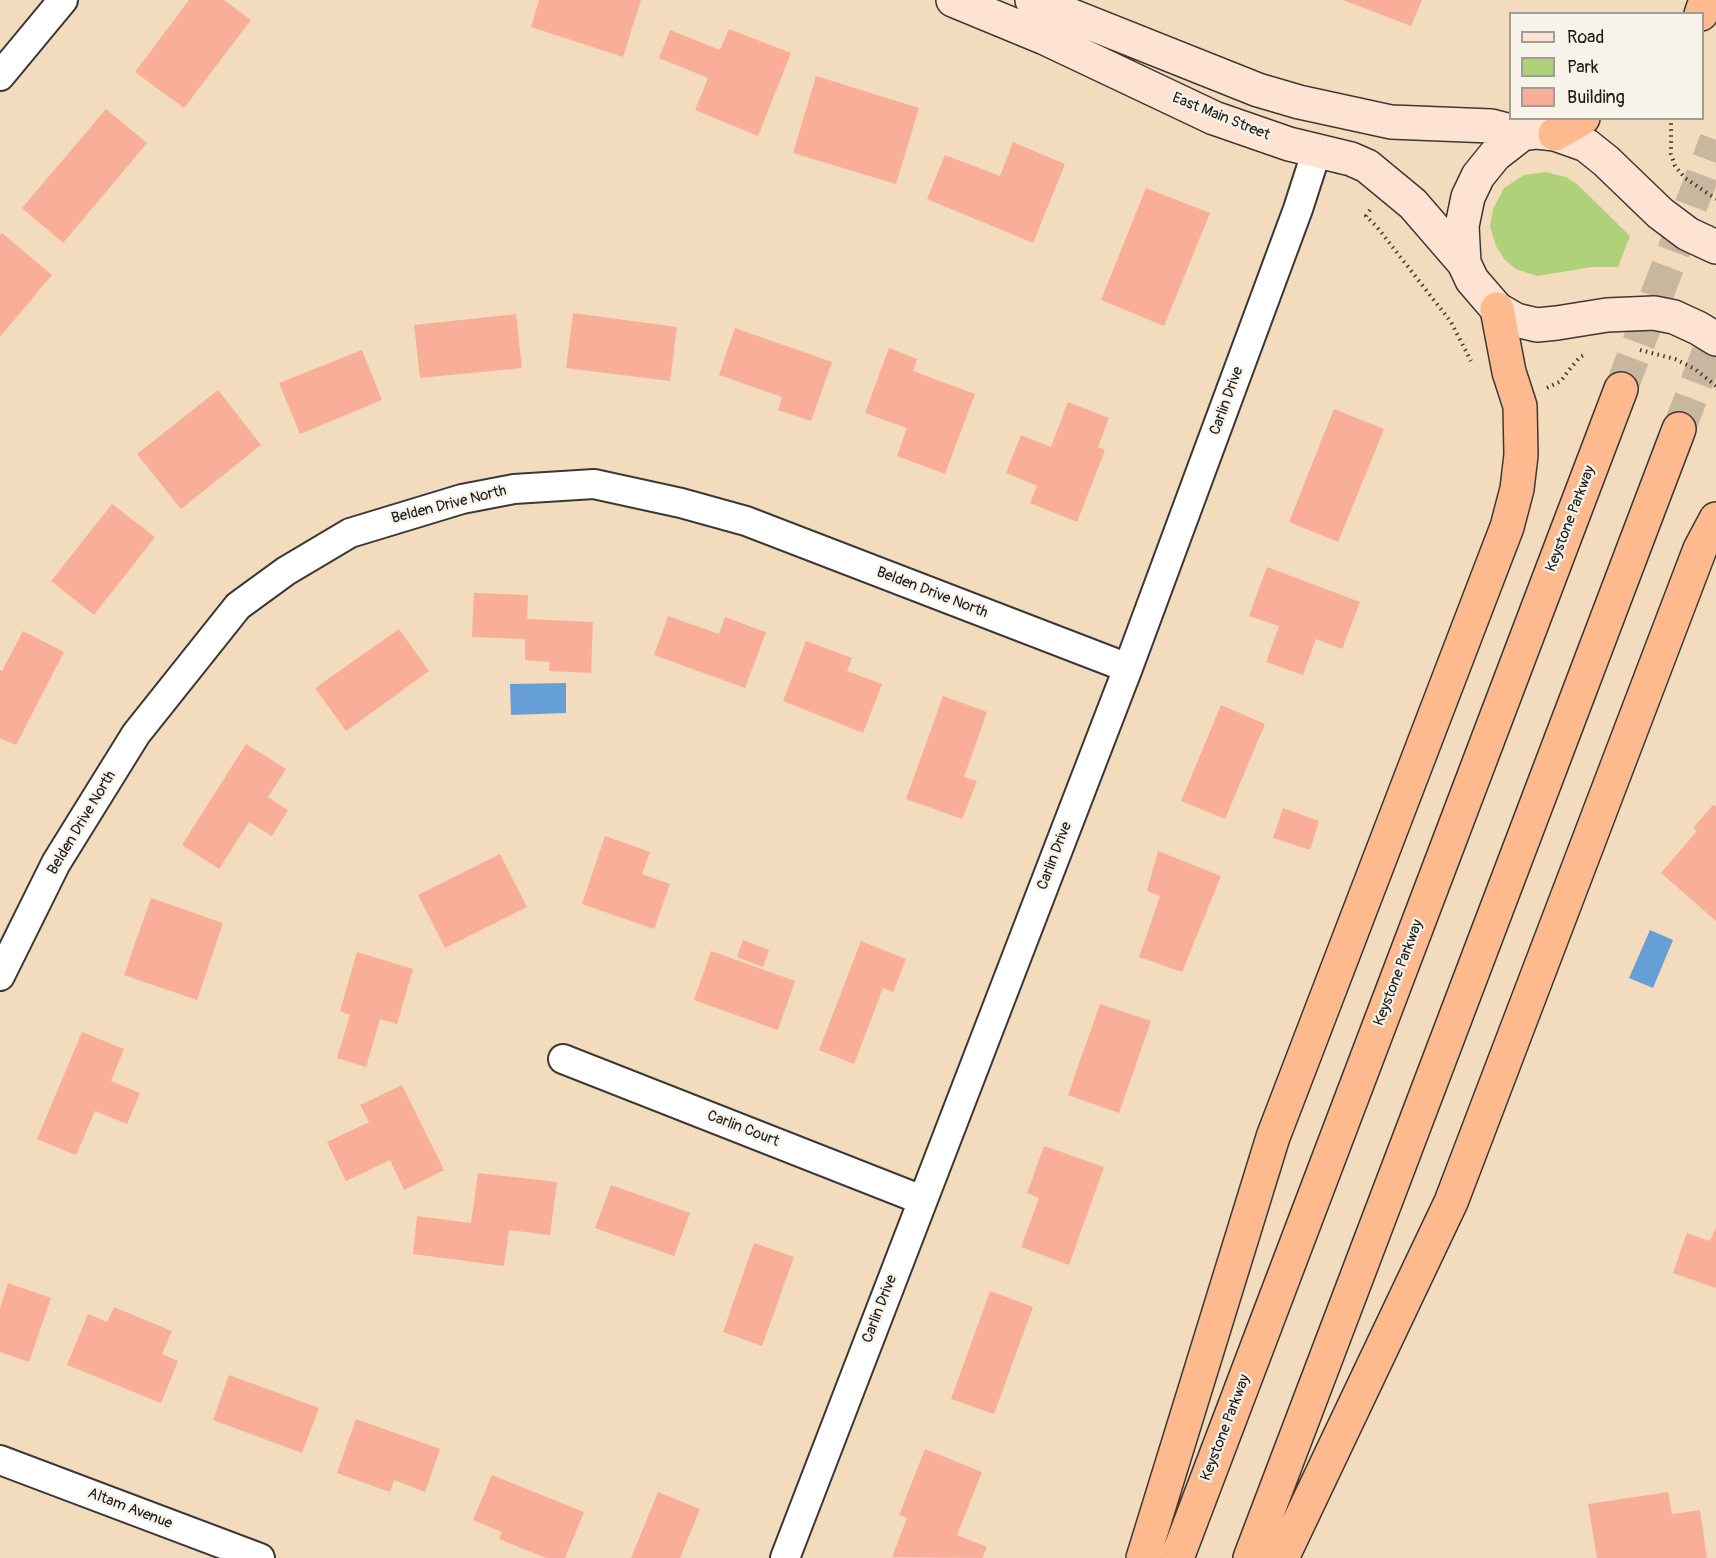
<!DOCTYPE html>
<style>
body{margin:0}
#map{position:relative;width:1716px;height:1558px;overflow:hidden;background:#f3dcbe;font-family:Pangolin,sans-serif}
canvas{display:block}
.legend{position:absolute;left:1509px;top:12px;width:195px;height:108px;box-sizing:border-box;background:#f7f3e8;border:2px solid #9f9d96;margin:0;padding:8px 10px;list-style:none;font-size:18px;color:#1c1c1c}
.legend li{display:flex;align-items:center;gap:12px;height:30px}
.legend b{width:30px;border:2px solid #9f9d96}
</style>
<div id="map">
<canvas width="1716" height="1558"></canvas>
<ul class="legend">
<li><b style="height:8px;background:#fee3d2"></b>Road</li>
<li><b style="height:16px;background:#aed17a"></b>Park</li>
<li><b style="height:16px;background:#f9ae99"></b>Building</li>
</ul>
</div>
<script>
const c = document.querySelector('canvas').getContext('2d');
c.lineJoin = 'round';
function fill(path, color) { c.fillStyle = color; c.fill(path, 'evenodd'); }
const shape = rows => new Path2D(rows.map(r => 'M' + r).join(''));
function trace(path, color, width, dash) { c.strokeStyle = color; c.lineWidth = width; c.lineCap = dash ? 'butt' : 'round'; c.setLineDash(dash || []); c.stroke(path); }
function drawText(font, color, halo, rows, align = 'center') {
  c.font = font + ' Pangolin,sans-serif'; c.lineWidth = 4.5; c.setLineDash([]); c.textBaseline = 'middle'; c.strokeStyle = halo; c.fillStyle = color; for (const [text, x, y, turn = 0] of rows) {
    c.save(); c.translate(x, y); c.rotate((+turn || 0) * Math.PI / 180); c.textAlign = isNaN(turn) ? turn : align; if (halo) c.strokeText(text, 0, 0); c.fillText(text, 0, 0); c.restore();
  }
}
fill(shape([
 [1546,172,1566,177,1577,184,1630,236,1618,267,1592,267,1537,276,1516,269,1504,259,1496,246,1490,227,1493,209,1504,188,1524,175]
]), '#aed17a');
fill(shape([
 [566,683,566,713,511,715,510,684],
 [1650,930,1673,940,1653,988,1629,978]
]), '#669fd5');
fill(shape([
 [189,0,224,0,251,20,184,108,135,72],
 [539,0,641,0,623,57,531,27],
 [1343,0,1422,0,1411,26],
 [729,29,791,53,758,136,695,110,708,78,659,58,670,30,720,50],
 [816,76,919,108,896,184,793,153],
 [106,109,147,143,63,243,22,208],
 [1013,142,1065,164,1033,243,927,199,945,155,1000,176],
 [1146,188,1210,213,1164,326,1101,300],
 [2,233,52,275,0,337,0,235],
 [573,313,677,327,670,381,566,368],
 [516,314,522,368,420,378,414,325],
 [735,328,832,362,811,421,778,410,782,397,719,375],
 [889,348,917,359,913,371,975,394,945,474,897,456,907,428,865,413],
 [362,350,382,400,300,434,279,383],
 [218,390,261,445,181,509,137,454],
 [1068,402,1109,418,1098,447,1105,450,1077,522,1030,503,1037,486,1006,473,1021,435,1051,447],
 [1334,409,1384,429,1338,542,1289,522],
 [112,504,155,537,94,615,51,581],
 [1267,567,1360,602,1342,649,1316,639,1303,675,1266,662,1279,626,1249,616],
 [474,593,528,595,527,619,593,622,591,673,549,671,550,662,525,660,525,639,472,637],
 [668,616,719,634,725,617,766,632,745,688,654,655],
 [399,629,429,671,346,731,315,688],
 [23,631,64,652,16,745,0,738,0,670,2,671],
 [806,641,852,658,847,671,882,684,863,733,783,701],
 [943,696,987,712,964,777,977,781,962,819,906,799],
 [1221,705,1265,724,1225,819,1181,801],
 [246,744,286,769,268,797,288,810,272,836,249,822,219,869,182,845],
 [1713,805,1716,807,1716,921,1661,873,1697,831,1693,828],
 [1283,808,1319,821,1310,850,1273,838],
 [605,836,650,852,642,874,670,884,654,929,582,904],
 [1158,851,1221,876,1182,972,1139,957,1160,896,1147,891],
 [500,854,527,907,445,948,418,895],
 [151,898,223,923,197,1000,124,975],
 [743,940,769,950,763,967,737,957],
 [861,941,906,959,893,992,883,988,854,1064,819,1050],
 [711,951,795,981,778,1030,694,1000],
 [357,952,413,969,397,1024,380,1019,366,1067,337,1058,350,1015,340,1011],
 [1100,1004,1151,1021,1119,1113,1068,1095],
 [82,1032,124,1049,111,1081,140,1093,127,1124,95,1111,76,1155,37,1139],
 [402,1085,444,1170,404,1190,390,1160,346,1181,327,1142,369,1122,360,1105],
 [1044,1146,1104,1167,1069,1265,1021,1247,1039,1198,1027,1193],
 [478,1173,557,1182,550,1235,509,1230,504,1266,413,1254,417,1216,471,1223],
 [611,1185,690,1213,674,1256,595,1228],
 [1716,1227,1716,1288,1673,1273,1687,1233,1710,1241],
 [754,1243,794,1257,762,1346,723,1332],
 [8,1283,51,1298,29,1362,0,1352,0,1308],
 [990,1291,1033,1307,994,1414,951,1399],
 [114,1307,172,1331,162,1354,178,1361,161,1403,67,1365,88,1314,107,1322],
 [229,1375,319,1408,302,1453,213,1420],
 [356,1419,440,1449,425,1492,394,1480,390,1492,337,1473],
 [925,1449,982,1472,957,1535,987,1547,982,1558,892,1557,907,1518,899,1515],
 [492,1475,584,1512,565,1558,546,1558,499,1539,502,1532,473,1520],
 [658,1492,700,1509,680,1558,631,1558],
 [1668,1492,1672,1514,1700,1510,1707,1558,1597,1558,1588,1504]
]), '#f9ae99');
trace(shape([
 [1621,389,1716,140],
 [1679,429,1716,332]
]), '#c8b69e', 33, [33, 16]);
const street = shape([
 [0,76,63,0],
 [0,976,56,863,136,734,238,606,286,571,350,533,462,499,514,489,594,484,681,503,746,521,1128,668],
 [563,1059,922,1200],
 [0,1460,260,1558],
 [785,1558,1128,668,1298,209,1317,150]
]);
const secondary = shape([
 [953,0,1045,38,1214,118,1289,144,1351,159,1367,166,1413,204,1464,263],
 [1032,0,1258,90,1299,102,1391,122,1491,126,1522,134],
 [1716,247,1688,234,1660,213,1606,161,1586,145,1555,134,1537,132,1522,134,1495,155,1478,176,1468,197,1462,226,1464,263,1472,280,1497,309,1516,320,1537,325,1557,323,1607,315,1654,313,1674,317,1698,328,1716,339]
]);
const highway = shape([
 [1701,14,1706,0],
 [1555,134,1583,118],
 [1143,1558,1273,1137,1507,527,1517,489,1521,455,1520,406,1509,372,1497,309],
 [1177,1558,1621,389],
 [1250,1558,1679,429],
 [1282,1558,1451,1202,1700,549,1716,519]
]);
trace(street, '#3c3934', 32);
trace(secondary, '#3c3934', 36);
trace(highway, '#3c3934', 36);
trace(shape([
 [1668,118,1671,123,1671,154,1675,166,1685,178,1716,199],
 [1370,210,1366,216,1377,227,1451,322,1471,361],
 [1640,350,1675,359,1695,369,1716,386],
 [1547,388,1561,381,1569,370,1580,357,1586,354]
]), '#3c3934', 4, [1.5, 4.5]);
trace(street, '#fff', 28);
trace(secondary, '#fee3d2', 33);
trace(highway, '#fcba8e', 33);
drawText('15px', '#1c1c1c', '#f7f3e8', [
 ["East Main Street",1221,117,22],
 ["Carlin Drive",1227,401,-70],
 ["Belden Drive North",449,505,-14],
 ["Keystone Parkway",1571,519,-69],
 ["Belden Drive North",932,593,21],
 ["Belden Drive North",82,823,-59],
 ["Carlin Drive",1055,856,-69],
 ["Keystone Parkway",1399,973,-69],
 ["Carlin Court",743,1129,21],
 ["Carlin Drive",880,1309,-69],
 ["Keystone Parkway",1226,1428,-69],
 ["Altam Avenue",130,1509,21]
]);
</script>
